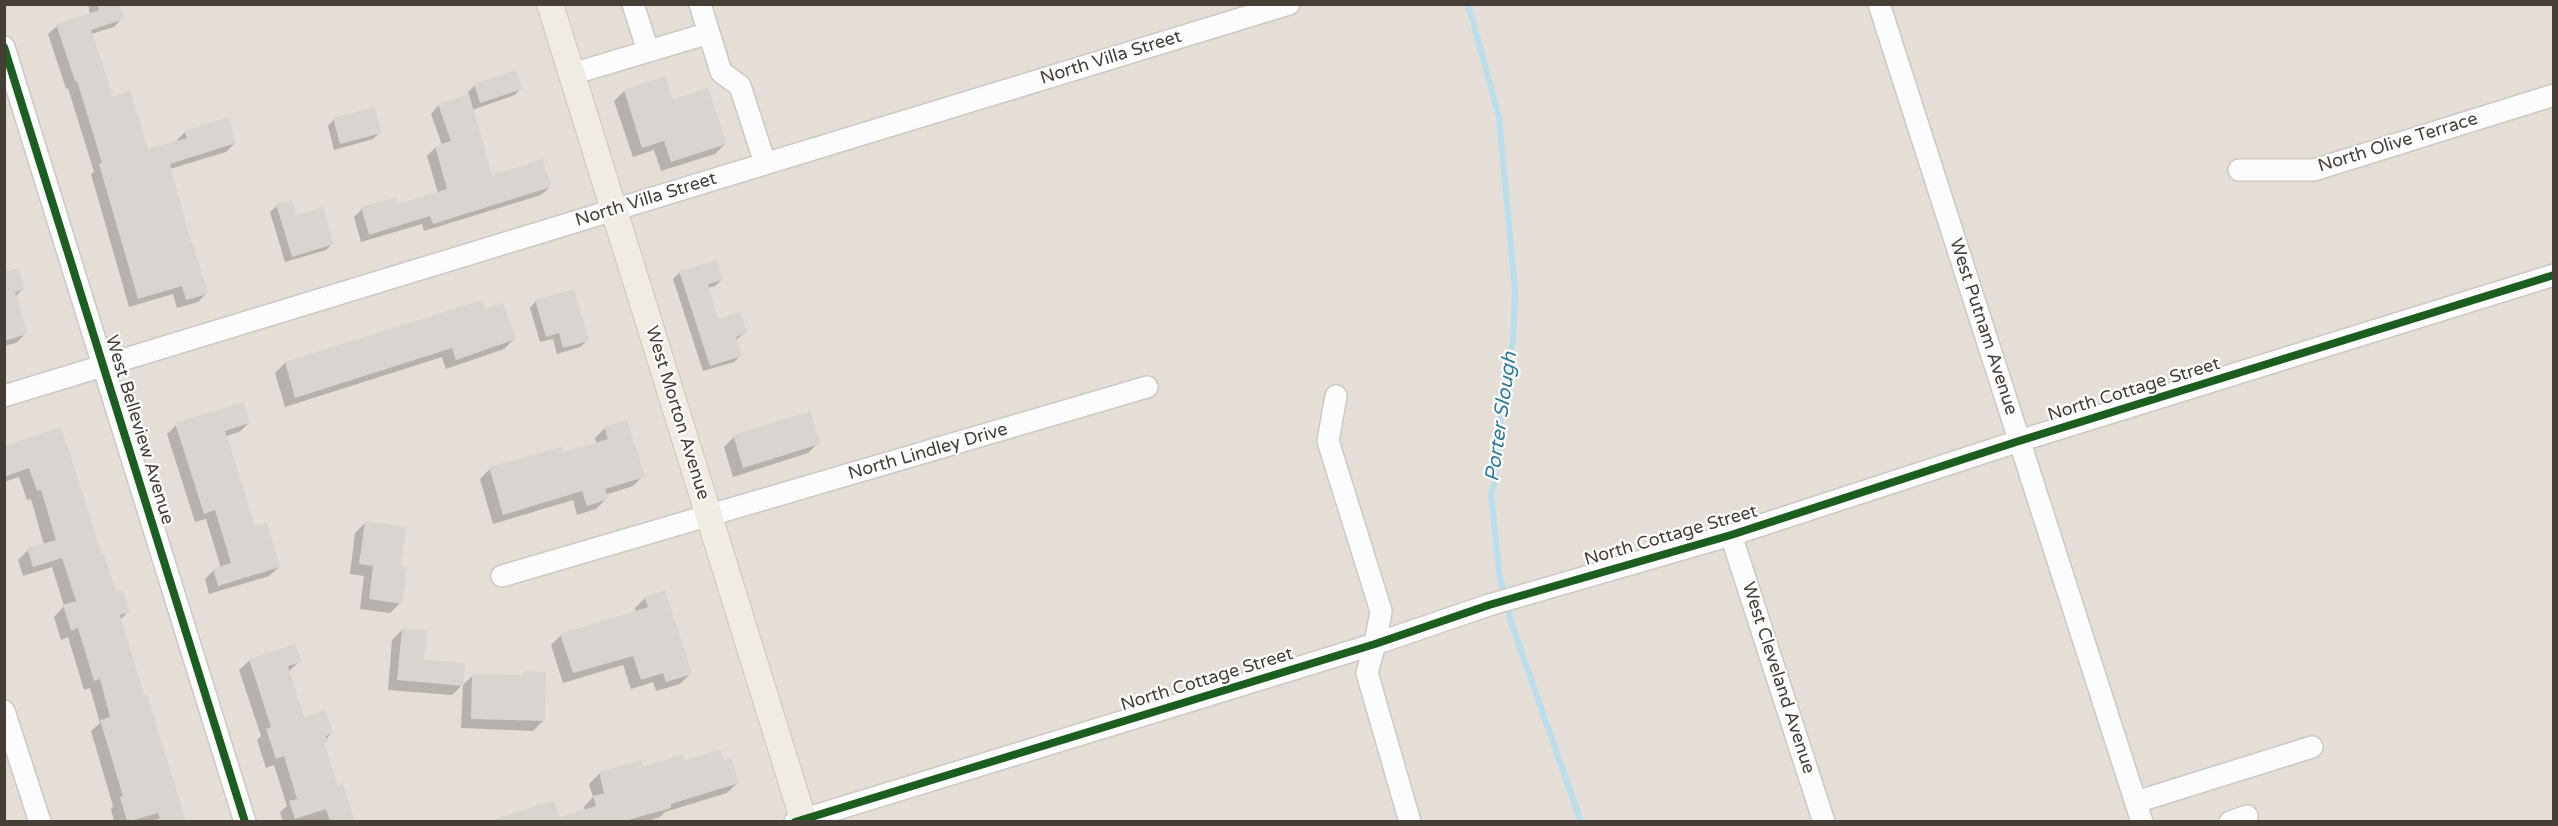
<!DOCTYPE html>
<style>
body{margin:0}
#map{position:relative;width:2558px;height:826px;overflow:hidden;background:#f0ede9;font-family:"Varela Round",sans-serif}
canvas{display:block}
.frame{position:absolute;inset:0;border:6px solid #453e36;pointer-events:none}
</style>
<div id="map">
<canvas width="2558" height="826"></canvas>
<div class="frame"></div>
</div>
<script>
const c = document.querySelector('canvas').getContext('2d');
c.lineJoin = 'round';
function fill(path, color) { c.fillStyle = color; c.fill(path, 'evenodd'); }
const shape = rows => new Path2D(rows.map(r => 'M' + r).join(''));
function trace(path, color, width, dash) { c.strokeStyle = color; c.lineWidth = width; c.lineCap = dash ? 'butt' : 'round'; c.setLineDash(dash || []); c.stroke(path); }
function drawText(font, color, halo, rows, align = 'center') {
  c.font = font + ' "Varela Round",sans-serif'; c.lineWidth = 4.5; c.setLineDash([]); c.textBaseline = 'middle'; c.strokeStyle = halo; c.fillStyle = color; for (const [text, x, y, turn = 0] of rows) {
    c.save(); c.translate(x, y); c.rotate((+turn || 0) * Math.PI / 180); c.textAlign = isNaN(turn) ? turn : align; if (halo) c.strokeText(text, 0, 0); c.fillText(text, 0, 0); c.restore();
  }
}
fill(shape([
 [5,5,2553,5,2553,821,5,821]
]), '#e4ded7');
fill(shape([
 [88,4,118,4,122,18,114,27,91,34,112,99,147,151,176,141,185,132,235,143,226,152,170,169,190,245,207,293,198,302,177,308,173,294,129,307,91,174,94,172,68,88,66,89,48,34,57,26,90,14],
 [475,85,521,88,515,95,472,110,491,177,550,187,541,195,424,231,422,224,361,242,354,217,362,209,397,206,438,193,427,156,436,147,442,145,431,114,439,105,469,95,468,92],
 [624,91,672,101,725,144,715,154,661,171,654,150,633,157,614,101],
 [334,119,380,132,373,139,334,150,328,126],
 [277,206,295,217,332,244,326,250,285,262,270,212],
 [680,272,722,279,715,286,707,288,717,321,745,333,736,340,740,356,734,362,703,371,673,279],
 [4,273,23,289,15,297,26,333,16,343,4,346],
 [536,301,587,341,580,347,557,354,553,339,540,342,530,308],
 [484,311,514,339,504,349,446,369,442,357,285,407,275,373,285,363],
 [249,423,239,432,226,436,254,528,279,567,269,576,209,594,205,579,214,570,221,568,206,519,195,522,167,434,176,425],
 [605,428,643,476,633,486,605,495,606,499,596,509,577,515,573,500,493,524,480,479,490,469,563,454,597,444,595,438],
 [60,429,101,557,115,594,128,612,120,620,170,815,149,822,114,822,111,809,113,806,91,731,100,723,90,688,84,690,68,637,61,640,54,617,64,606,52,567,23,576,18,560,28,550,44,545,31,499,27,500,19,477,4,482,4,448],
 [734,437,818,443,808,453,733,477,724,447],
 [365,523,399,568,400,603,390,613,360,609,364,576,350,574,355,533],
 [645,598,690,674,680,684,656,691,653,682,631,689,623,665,563,683,551,645,561,635,636,612,635,608],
 [402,630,423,661,462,685,452,695,388,690,392,640],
 [295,646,300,661,288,672,304,718,331,733,323,745,337,787,354,822,283,822,280,812,287,806,274,765,266,768,257,740,261,736,239,670,249,661],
 [525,673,543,721,533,731,461,728,463,685,473,675,521,677],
 [684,761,737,783,727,793,665,812,660,817,645,822,490,822,553,802,559,819,585,811,584,807,593,797,589,784,599,774,640,762,642,769]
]), '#0003');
trace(shape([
 [1468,4,1499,117,1515,290,1513,343,1507,363,1508,383,1503,397,1499,435,1501,445,1496,454,1495,482,1491,493,1499,573,1512,625,1581,822]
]), '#bbdeec', 6);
fill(shape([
 [97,4,119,4,124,19,91,30,113,97,130,91,148,149,187,138,184,131,229,117,236,143,170,164,191,243,193,243,208,294,186,300,182,286,138,299,99,164,102,163,77,81,75,81,56,24,99,10],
 [516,70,523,89,480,103,474,84],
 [665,76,673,99,708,88,727,144,671,162,664,141,642,148,624,90],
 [469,94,492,175,543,159,551,187,433,224,430,216,369,235,361,207,396,197,398,204,447,189,435,146,451,141,438,104],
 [374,107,382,133,340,144,333,118],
 [292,200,296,215,323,207,334,244,292,257,276,204],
 [717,260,723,280,708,284,718,319,741,312,747,333,736,337,742,356,710,366,679,271],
 [18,268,25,289,15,292,28,334,4,341,4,272],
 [574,289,589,341,563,348,559,333,546,337,535,300],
 [482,300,485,309,503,303,516,339,456,360,452,348,295,398,285,362],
 [244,402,250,423,225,431,255,526,267,523,280,567,218,586,213,569,231,563,215,510,204,514,175,423],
 [810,411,820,444,743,468,733,435],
 [627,420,645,477,605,489,608,499,587,506,582,491,503,515,489,467,562,447,564,452,608,439,604,427],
 [61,427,102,555,104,554,116,592,123,591,130,612,120,615,144,695,147,694,186,822,161,822,158,813,127,822,120,797,123,796,100,720,110,717,100,679,94,681,78,628,71,631,63,605,76,601,62,558,33,567,27,548,56,540,41,490,37,491,29,468,4,477,4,446],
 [365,521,406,527,401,566,407,567,402,604,369,599,373,566,359,564],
 [665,590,692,674,666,682,663,673,641,680,633,656,573,673,560,634,648,607,644,597],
 [402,628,427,631,424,660,465,663,463,686,397,680],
 [295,644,302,662,288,666,304,717,325,710,333,733,326,736,328,742,324,743,338,786,343,784,355,822,330,822,326,809,295,819,289,801,297,799,284,756,276,759,266,729,271,727,249,659],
 [524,671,546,672,545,721,471,719,472,674,524,675],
 [721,749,724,760,731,758,739,783,671,804,671,808,621,822,499,822,499,818,554,800,560,817,596,806,593,796,604,793,599,772,641,760,643,767,684,754,685,760]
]), '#d8d4d0');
const minor = shape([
 [633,4,648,51],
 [700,4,709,33],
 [1879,4,2142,822],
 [4,47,245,822],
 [572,74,709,33,721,72,740,86,765,163],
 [2239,170,2314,170,2554,95],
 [4,396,1289,4],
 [1336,396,1328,441,1381,611,1375,644,1367,673,1410,822],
 [1731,535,1824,822],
 [502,576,1147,387],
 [4,711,40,822],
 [2136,802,2312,747],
 [795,822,1375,644,1489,605,1731,535,2019,441,2554,275],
 [2230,822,2247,816]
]);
const major = shape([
 [550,4,804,822]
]);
trace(minor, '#ccc9c5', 24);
trace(major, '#d2c7b7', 28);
trace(minor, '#fdfcfc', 21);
trace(major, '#f0ebe3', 26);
trace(shape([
 [4,47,245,822],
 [795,822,1375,644,1489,605,1731,535,2019,441,2554,275]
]), '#1b5e20', 8);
drawText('18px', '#453e36', '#fff', [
 ["North Villa Street",1111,58,-17],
 ["North Olive Terrace",2398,143,-17],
 ["North Villa Street",646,200,-17],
 ["West Putnam Avenue",1983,327,72],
 ["North Cottage Street",2134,390,-17],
 ["West Morton Avenue",677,413,73],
 ["West Belleview Avenue",139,430,73],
 ["North Lindley Drive",928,452,-16],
 ["North Cottage Street",1671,536,-16],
 ["West Cleveland Avenue",1778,678,72],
 ["North Cottage Street",1207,680,-17]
]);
drawText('italic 20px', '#2f7b9e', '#fff', [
 ["Porter Slough",1502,417,-82]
]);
</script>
